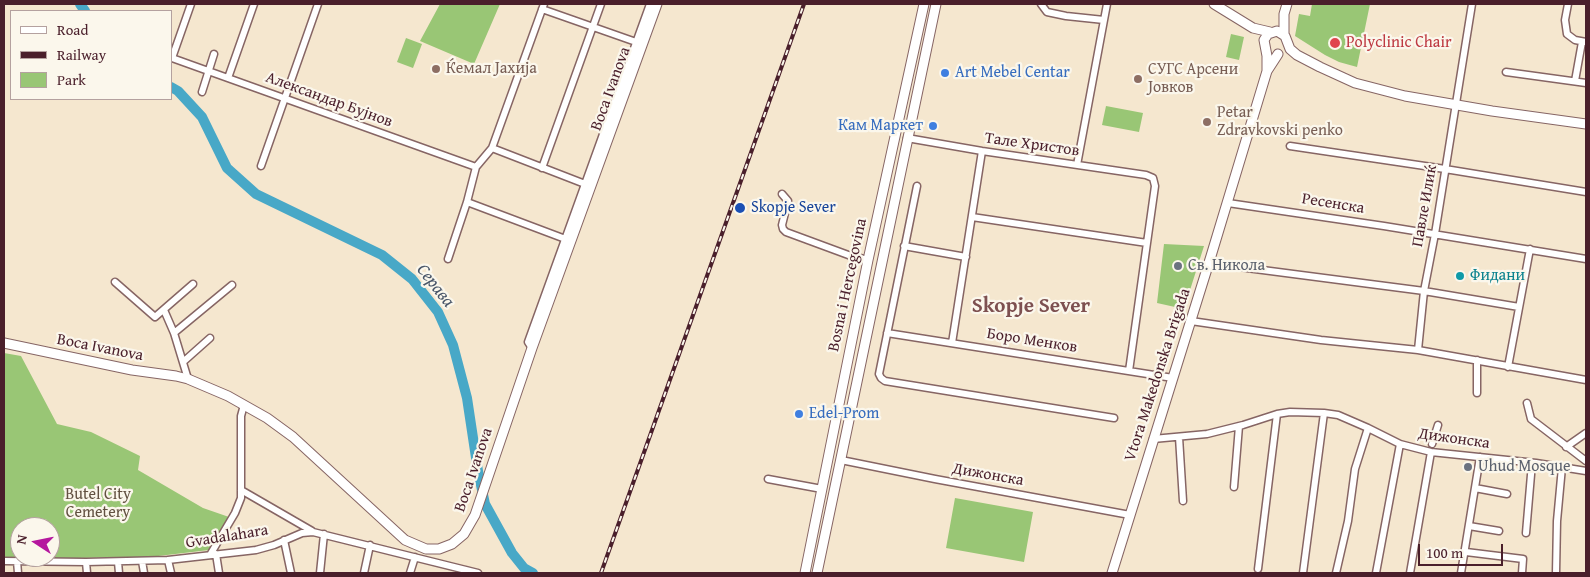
<!DOCTYPE html>
<meta charset="utf-8">
<style>
body{margin:0}
#map{position:relative;width:1590px;height:577px;overflow:hidden;background:#f5e7cf;font-family:"Gentium Book Plus",serif}
canvas{display:block}
.frame{position:absolute;inset:0;border:5px solid #4a1f2b;pointer-events:none}
.legend{position:absolute;left:10px;top:10px;width:162px;height:90px;box-sizing:border-box;background:#fbf7ec;border:1px solid #b4a19f;margin:0;padding:6px 9px;list-style:none;font-size:15px;color:#4a1f2b}
.legend li{display:flex;align-items:center;gap:10px;height:25px}
.legend b{width:25px;border:1px solid #b4a19f}
.north{position:absolute;left:10px;top:517px;width:50px;height:50px;box-sizing:border-box;background:#fbf7ec;border:1px solid #b4a19f;border-radius:50%;rotate:281deg;font-size:14px;font-weight:700;line-height:20px;text-align:center;color:#4a1f2b}
.north::after{content:'';display:block;margin:auto;width:18px;height:22px;background:#b5179e;clip-path:polygon(50% 0,100% 100%,50% 72%,0 100%)}
.scale{position:absolute;left:1418px;top:544px;width:85px;height:22px;box-sizing:border-box;border:2px solid #4a1f2b;border-top:0;padding-left:6px;font-size:15px;line-height:18px;white-space:nowrap;color:#4a1f2b;-webkit-text-stroke:4px #fbf7ec;paint-order:stroke}
</style>
<div id="map">
<canvas width="1590" height="577"></canvas>
<div class="frame"></div>
<ul class="legend">
<li><b style="height:6px;background:#fff"></b>Road</li>
<li><b style="height:6px;background:#4a1f2b"></b>Railway</li>
<li><b style="height:14px;background:#99c675"></b>Park</li>
</ul>
<div class="north">N</div>
<div class="scale">100 m</div>
</div>
<script>
const c = document.querySelector('canvas').getContext('2d');
c.lineJoin = 'round';
function fill(path, color) { c.fillStyle = color; c.fill(path, 'evenodd'); }
const shape = rows => new Path2D(rows.map(r => 'M' + r).join(''));
function trace(path, color, width, dash) { c.strokeStyle = color; c.lineWidth = width; c.lineCap = dash ? 'butt' : 'round'; c.setLineDash(dash || []); c.stroke(path); }
function drawText(font, color, halo, rows, align = 'center') {
  c.font = font + ' "Gentium Book Plus",serif'; c.lineWidth = 4.5; c.setLineDash([]); c.textBaseline = 'middle'; c.strokeStyle = halo; c.fillStyle = color; for (const [text, x, y, turn = 0] of rows) {
    c.save(); c.translate(x, y); c.rotate((+turn || 0) * Math.PI / 180); c.textAlign = isNaN(turn) ? turn : align; if (halo) c.strokeText(text, 0, 0); c.fillText(text, 0, 0); c.restore();
  }
}
fill(shape([
 [440,4,500,4,474,64,420,41],
 [1312,4,1370,4,1357,67,1339,62,1325,55,1295,36,1299,14,1310,16],
 [1231,34,1244,37,1239,60,1226,57],
 [406,38,422,44,413,68,397,62],
 [1106,106,1143,113,1139,132,1102,125],
 [1164,244,1204,246,1184,309,1157,303],
 [4,353,21,356,57,424,91,432,140,456,138,470,203,508,229,517,209,550,150,557,4,559],
 [20,527,50,527,50,557,20,557],
 [955,498,1033,512,1024,562,946,548]
]), '#99c675');
trace(shape([
 [80,4,85,11],
 [171,87,178,91,202,117,227,168,256,194,382,255,412,279,438,312,453,345,467,398,478,471,485,504,512,553,524,568,533,573]
]), '#48a8c7', 10);
const street = shape([
 [191,4,172,58,476,167],
 [1041,4,1047,12,1066,16,1104,20],
 [1568,4,1565,20,1567,34,1575,40,1586,42],
 [542,9,636,42],
 [1506,72,1586,83],
 [228,78,254,4],
 [1575,81,1582,42],
 [202,92,214,54],
 [907,138,982,151,1146,175,1153,178,1155,186,1129,371],
 [1290,146,1445,169,1586,192],
 [492,148,585,184],
 [1077,165,1107,4],
 [261,166,318,4],
 [542,168,601,4],
 [917,186,879,374,881,378,885,381,1114,418],
 [782,194,788,201,782,225,783,229,786,232,851,256,868,260],
 [467,202,568,240],
 [1228,203,1384,226,1586,259],
 [972,217,1147,243],
 [904,246,966,257],
 [448,259,467,202,476,167,492,148,544,4],
 [1224,265,1424,291,1519,307],
 [115,282,155,317,193,284],
 [164,310,174,333,188,379],
 [1191,321,1321,340,1418,350,1586,380],
 [174,333,232,285],
 [887,333,1173,378],
 [952,343,982,151],
 [532,348,528,342,650,4],
 [1418,350,1424,291,1435,234,1472,4],
 [1477,360,1477,393],
 [183,362,210,338],
 [1508,367,1530,249],
 [1527,403,1531,419,1586,461],
 [1179,437,1183,501],
 [1153,439,1207,434,1243,425,1277,414,1290,412,1324,413,1338,415,1368,428,1400,444,1431,452,1536,463,1586,471],
 [1432,444,1438,425],
 [1566,447,1586,433],
 [841,460,935,479,1130,515],
 [768,479,822,489],
 [1234,487,1239,426],
 [1475,488,1507,494],
 [241,490,312,531],
 [1469,526,1499,531],
 [1526,533,1532,463],
 [284,540,291,573],
 [1466,552,1523,559,1522,573],
 [216,554,219,573],
 [210,555,235,513,241,498,241,416,244,405],
 [168,560,171,573],
 [4,561,86,562,168,560,256,550,274,545,302,533,313,532,478,573],
 [17,561,18,573],
 [142,561,144,573],
 [86,562,87,573],
 [118,562,119,573],
 [1258,569,1277,414],
 [320,573,324,534],
 [364,573,370,545],
 [410,573,415,557],
 [1303,573,1324,413],
 [1336,573,1348,521,1355,469,1368,428],
 [1376,573,1400,444],
 [1410,573,1431,452],
 [1461,573,1480,457],
 [1556,573,1557,521,1562,467]
]);
const secondary = shape([
 [1214,4,1253,28,1270,32],
 [1284,35,1284,14,1287,4],
 [1267,70,1267,56,1264,40,1268,34,1277,31,1285,36,1290,49,1297,55,1320,67,1355,83,1405,96,1492,111,1586,124],
 [4,343,132,370,176,376,188,379,228,396,267,418,293,437,405,540,426,549,439,549,452,544,464,534,475,515,532,348,657,4],
 [805,573,868,260,924,4],
 [817,573,936,4],
 [1112,573,1211,256,1267,71,1278,54]
]);
trace(street, '#866564', 9);
trace(secondary, '#866564', 11);
trace(street, '#fff', 6);
trace(secondary, '#fff', 9);
const rail = shape([
 [601,573,804,4]
]);
trace(rail, '#4a1f2b', 4);
trace(rail, '#fbf7ec', 2, [5.5]);
for (const [x, y, r, color] of [
 [1335,43,6,"#e0444e"],
 [436,69,5,"#8d6e63"],
 [945,73,5,"#3f7fe0"],
 [1138,79,5,"#8d6e63"],
 [1207,122,5,"#8d6e63"],
 [933,126,5,"#3f7fe0"],
 [740,208,6,"#1a4fb4"],
 [1178,266,5,"#6b7280"],
 [1460,276,5,"#0f9aa8"],
 [799,414,5,"#3f7fe0"],
 [1468,467,5,"#6b7280"]
]) { const dot = new Path2D(); dot.arc(x, y, r, 0, 2 * Math.PI); c.fillStyle = color; c.fill(dot); trace(dot, '#fbf7ec', 2); }
drawText('16px', '#be3a42', '#fbf7ec', [
 ["Polyclinic Chair",1346,43]
], 'left');
drawText('16px', '#785e54', '#fbf7ec', [
 ["Ќемал Јахија",446,69],
 ["СУГС Арсени",1148,70],
 ["Јовков",1148,88],
 ["Petar",1217,113],
 ["Zdravkovski penko",1217,131]
], 'left');
drawText('16px', '#366cbe', '#fbf7ec', [
 ["Art Mebel Centar",955,73],
 ["Кам Маркет",923,126,"right"],
 ["Edel-Prom",809,414]
], 'left');
drawText('16px', '#4a1f2b', '#fbf7ec', [
 ["Boca Ivanova",611,89,-70],
 ["Александар Бујнов",329,100,20],
 ["Тале Христов",1032,145,8],
 ["Ресенска",1333,204,9],
 ["Павле Илиќ",1425,206,-80],
 ["Bosna i Hercegovina",848,285,-78],
 ["Боро Менков",1032,341,9],
 ["Boca Ivanova",100,348,11],
 ["Vtora Makedonska Brigada",1158,375,-72],
 ["Дижонска",1454,439,8],
 ["Boca Ivanova",474,470,-71],
 ["Дижонска",988,475,10],
 ["Gvadalahara",227,537,-9]
]);
drawText('16px', '#164399', '#fbf7ec', [
 ["Skopje Sever",751,208]
], 'left');
drawText('16px', '#5b616d', '#fbf7ec', [
 ["Св. Никола",1188,266],
 ["Uhud Mosque",1478,467]
], 'left');
drawText('16px', '#0d838f', '#fbf7ec', [
 ["Фидани",1470,276]
], 'left');
drawText('16px', '#625141', '#fbf7ec', [
 ["Butel City",98,495],
 ["Cemetery",98,513]
]);
drawText('italic 18px', '#495669', '#fbf7ec', [
 ["Серава",435,286,52]
]);
drawText('bold 21px', '#7d5050', '#fbf7ec', [
 ["Skopje Sever",1031,307]
]);
</script>
